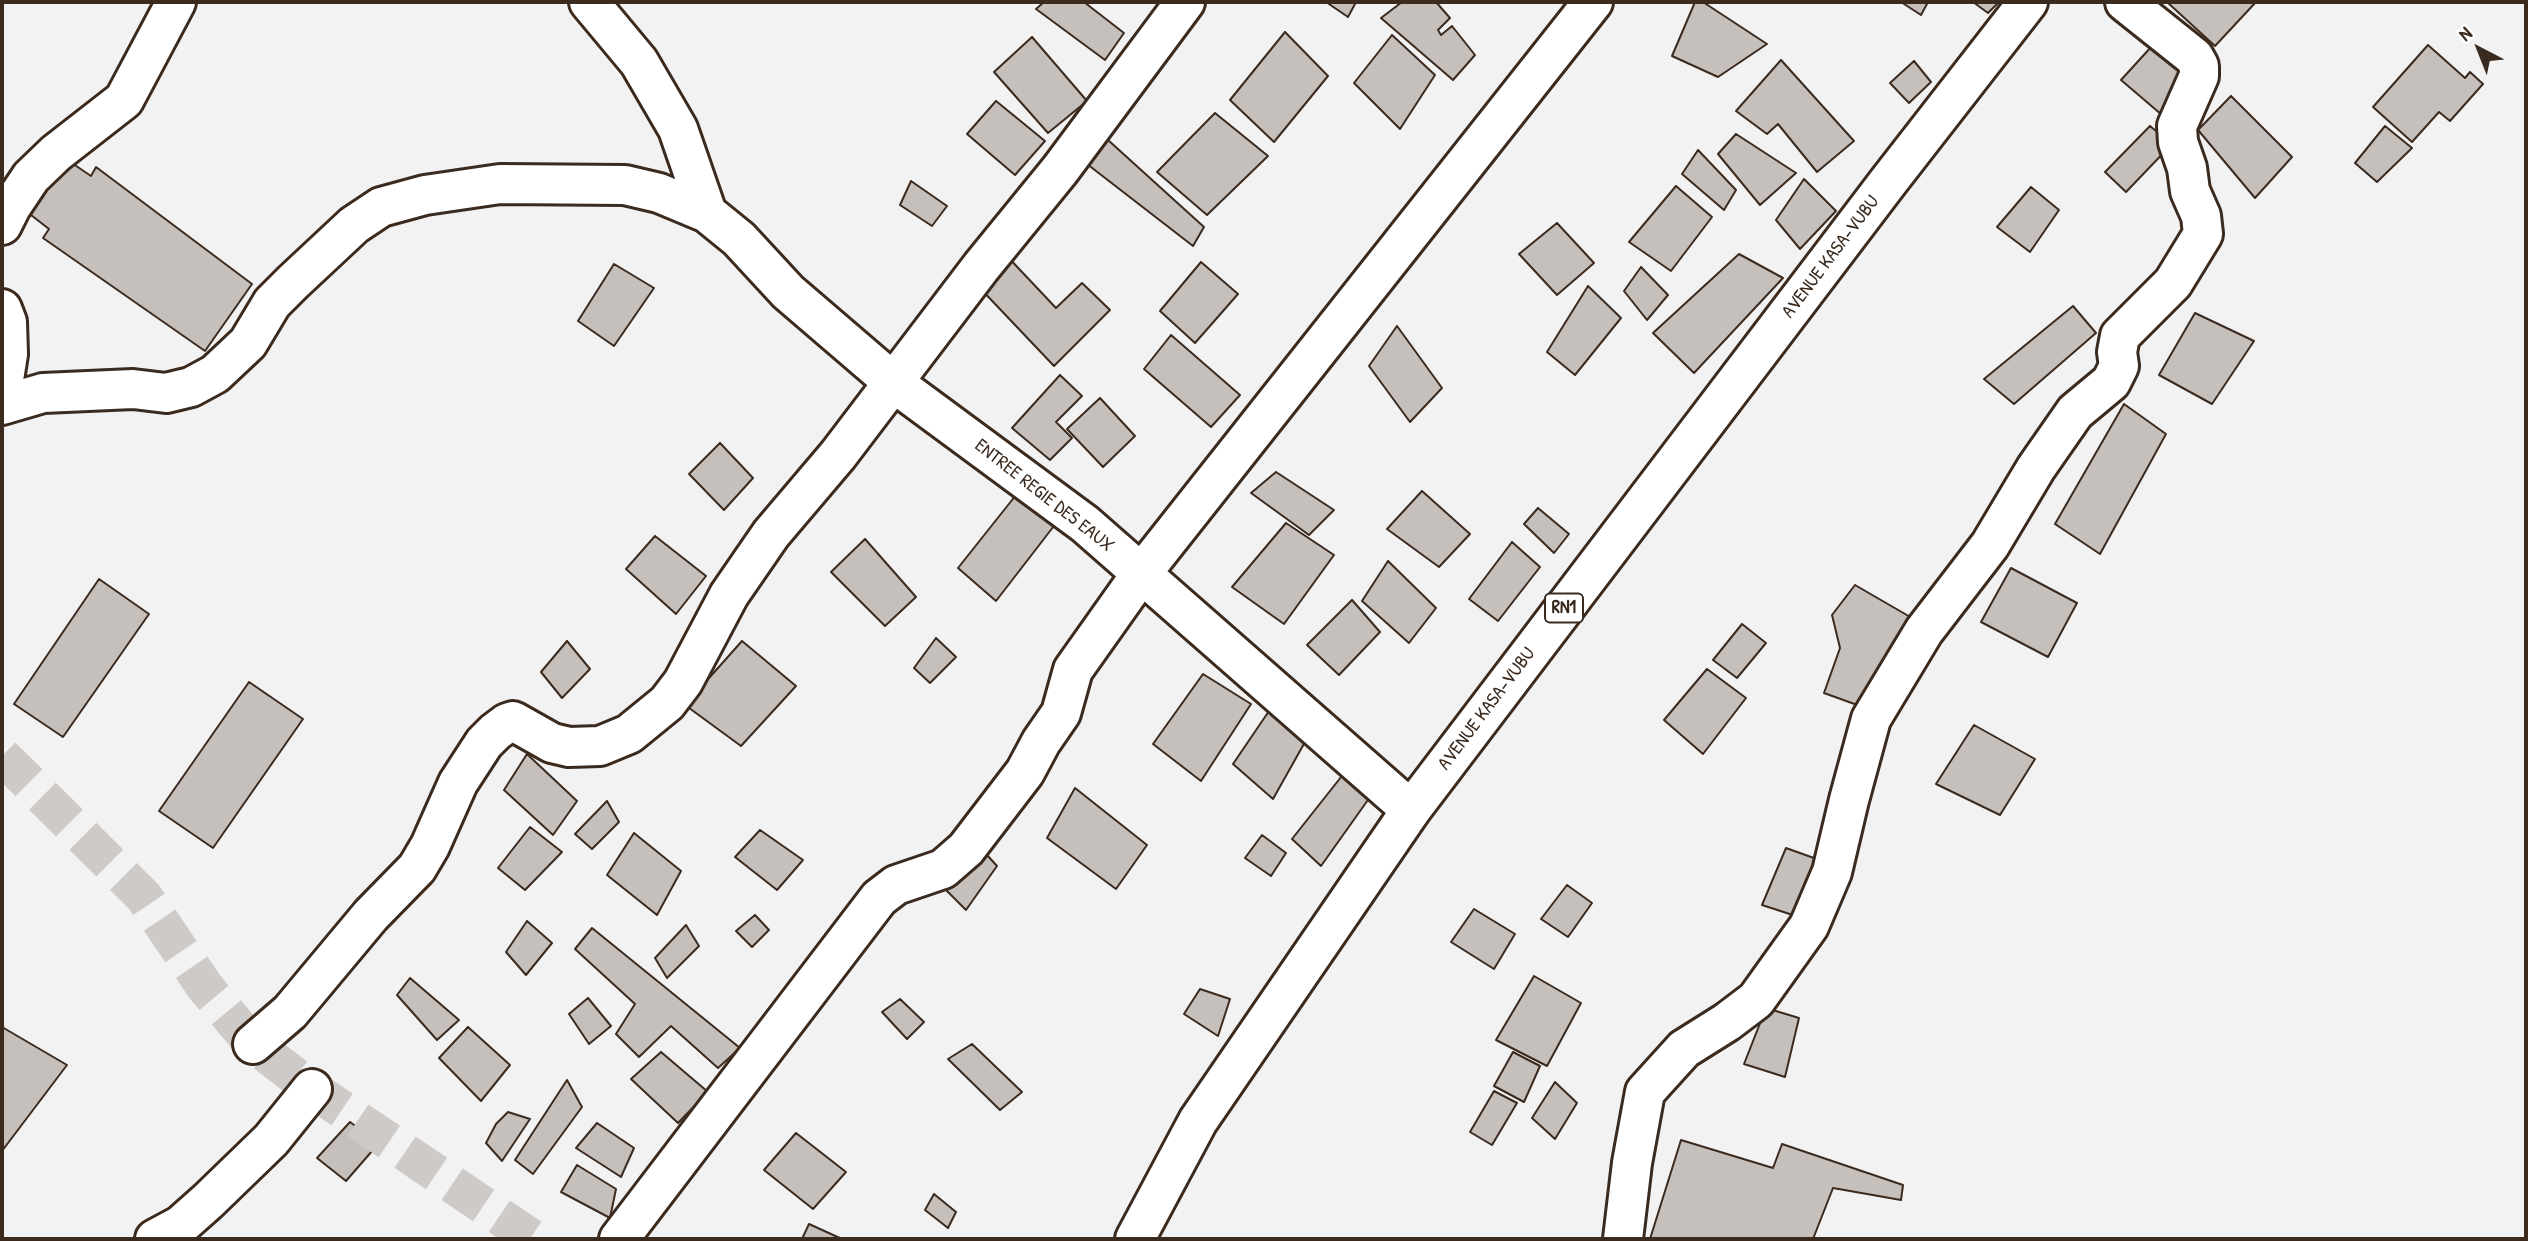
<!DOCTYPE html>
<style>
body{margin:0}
#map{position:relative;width:2528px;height:1241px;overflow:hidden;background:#f3f2f2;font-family:"Patrick Hand",sans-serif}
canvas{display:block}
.frame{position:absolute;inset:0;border:4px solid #3b2a1e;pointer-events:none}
.north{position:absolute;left:2444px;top:14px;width:70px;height:70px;-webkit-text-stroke:5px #fff;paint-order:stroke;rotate:318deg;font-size:19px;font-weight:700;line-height:28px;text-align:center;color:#3b2a1e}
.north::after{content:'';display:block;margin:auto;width:24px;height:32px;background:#3b2a1e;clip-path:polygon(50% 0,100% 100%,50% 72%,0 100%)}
</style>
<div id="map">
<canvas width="2528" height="1241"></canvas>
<div class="frame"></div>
<div class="north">N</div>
</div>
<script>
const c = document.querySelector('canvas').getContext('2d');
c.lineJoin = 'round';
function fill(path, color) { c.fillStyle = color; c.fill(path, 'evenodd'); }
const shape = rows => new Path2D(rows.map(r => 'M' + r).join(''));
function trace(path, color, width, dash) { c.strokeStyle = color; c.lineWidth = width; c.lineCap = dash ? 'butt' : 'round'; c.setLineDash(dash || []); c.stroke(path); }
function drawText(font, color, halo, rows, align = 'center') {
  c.font = font + ' "Patrick Hand",sans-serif'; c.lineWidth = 5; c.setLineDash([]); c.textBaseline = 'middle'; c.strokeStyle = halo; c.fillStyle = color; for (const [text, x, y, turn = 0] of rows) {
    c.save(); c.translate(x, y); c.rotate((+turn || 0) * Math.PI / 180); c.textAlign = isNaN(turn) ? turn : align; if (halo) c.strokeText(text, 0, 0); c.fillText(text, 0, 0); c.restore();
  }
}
const building = shape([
 [1044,2,1084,2,1124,33,1105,60,1036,9,1044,2],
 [1326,2,1356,2,1348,17,1326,2],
 [1402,2,1436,2,1450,18,1438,30,1441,35,1452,26,1475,55,1453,80,1381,18,1402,2],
 [1695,2,1703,2,1767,44,1718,77,1672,56,1695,2],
 [1901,2,1928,2,1921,15,1901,2],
 [1973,2,1999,2,1988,13,1973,2],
 [2167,2,2256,2,2215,46,2167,2],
 [1285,32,1328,76,1274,142,1230,100,1285,32],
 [1392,35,1435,75,1400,129,1354,83,1392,35],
 [2162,35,2196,69,2162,115,2121,80,2162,35],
 [1032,37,1087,101,1048,133,994,72,1032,37],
 [2428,45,2465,78,2470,72,2483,84,2450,121,2439,112,2412,142,2373,107,2428,45],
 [1781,60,1854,141,1817,172,1778,124,1767,134,1736,111,1781,60],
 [1914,61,1931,82,1909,103,1890,83,1914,61],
 [2231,96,2292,157,2255,198,2198,130,2231,96],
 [996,101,1045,141,1015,175,967,134,996,101],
 [1215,113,1268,156,1207,215,1157,172,1215,113],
 [2150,126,2172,144,2126,192,2105,172,2150,126],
 [2385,126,2412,148,2377,182,2355,163,2385,126],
 [1736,134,1796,173,1760,205,1718,154,1736,134],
 [1108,140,1204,227,1193,246,1087,164,1108,140],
 [1698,150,1736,190,1724,210,1682,174,1698,150],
 [60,155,91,176,96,167,252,284,205,351,43,238,49,229,22,208,60,155],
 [1804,179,1836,211,1800,249,1776,220,1804,179],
 [911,181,947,206,932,226,900,205,911,181],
 [1676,186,1712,217,1671,271,1629,242,1676,186],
 [2031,187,2059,210,2030,252,1997,227,2031,187],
 [1557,223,1594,263,1557,295,1519,254,1557,223],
 [1005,254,1056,308,1082,283,1110,310,1054,366,978,286,1005,254],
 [1739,254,1783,278,1694,373,1653,333,1739,254],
 [1201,262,1238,294,1195,343,1160,311,1201,262],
 [614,264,654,288,614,346,578,321,614,264],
 [1641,267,1668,295,1647,320,1624,291,1641,267],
 [1588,286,1621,318,1575,375,1547,352,1588,286],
 [2073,306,2096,333,2014,404,1984,379,2073,306],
 [2195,313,2254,341,2212,404,2159,375,2195,313],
 [1397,326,1442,388,1410,422,1369,366,1397,326],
 [1171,335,1240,395,1211,427,1144,369,1171,335],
 [1060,375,1082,396,1056,422,1072,438,1050,460,1012,428,1060,375],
 [1100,398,1135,436,1103,467,1067,429,1100,398],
 [2124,404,2166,434,2100,554,2055,524,2124,404],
 [720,443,753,478,724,510,689,474,720,443],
 [1276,472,1334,510,1309,535,1251,493,1276,472],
 [1020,490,1057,522,996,601,958,568,1020,490],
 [1422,491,1470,534,1439,567,1387,529,1422,491],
 [1538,508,1569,534,1554,553,1524,524,1538,508],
 [1286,523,1334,555,1284,624,1232,587,1286,523],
 [655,536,706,576,676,614,626,569,655,536],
 [865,539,916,597,885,626,831,572,865,539],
 [1512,542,1540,567,1498,621,1469,599,1512,542],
 [1388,561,1436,608,1409,643,1362,601,1388,561],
 [2011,568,2077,603,2048,657,1981,622,2011,568],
 [99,579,149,614,63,737,14,704,99,579],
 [1855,585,1912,618,1860,706,1824,693,1840,648,1832,615,1855,585],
 [1352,600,1380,632,1339,675,1307,645,1352,600],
 [1742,624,1766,643,1737,678,1713,660,1742,624],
 [936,638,956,657,930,683,914,668,936,638],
 [567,641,590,669,562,698,541,672,567,641],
 [742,641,796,686,741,746,685,705,742,641],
 [1707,669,1746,698,1703,754,1664,720,1707,669],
 [1203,674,1251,704,1201,781,1153,744,1203,674],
 [249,682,303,719,213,848,159,811,249,682],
 [1269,711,1305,742,1273,799,1233,764,1269,711],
 [1974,725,2035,759,2000,815,1936,784,1974,725],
 [527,754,577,801,553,835,504,790,527,754],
 [1345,772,1380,783,1321,866,1292,839,1345,772],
 [1075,788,1147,845,1116,889,1047,838,1075,788],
 [607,801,619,822,592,849,575,834,607,801],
 [530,827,562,852,525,890,498,868,530,827],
 [760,830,803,860,777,890,735,857,760,830],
 [634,833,681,871,657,915,607,875,634,833],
 [1262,835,1286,853,1271,876,1245,858,1262,835],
 [978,845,997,866,966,910,939,883,978,845],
 [1786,848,1825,862,1802,918,1762,905,1786,848],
 [1567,885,1592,903,1568,937,1541,919,1567,885],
 [1474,909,1515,934,1494,969,1451,942,1474,909],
 [755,915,769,930,752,947,736,931,755,915],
 [527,921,552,943,526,975,506,952,527,921],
 [686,925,699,946,667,978,655,958,686,925],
 [592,928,740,1048,718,1068,671,1026,639,1057,616,1034,635,1004,575,949,592,928],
 [1534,976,1581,1003,1547,1066,1496,1040,1534,976],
 [410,978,459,1020,437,1040,397,995,410,978],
 [1200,989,1230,999,1218,1036,1184,1014,1200,989],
 [588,998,611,1026,589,1044,569,1014,588,998],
 [900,999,924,1022,907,1039,882,1012,900,999],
 [1766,1008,1799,1018,1785,1077,1744,1064,1766,1008],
 [2,1027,67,1065,2,1151,2,1027],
 [468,1027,510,1065,481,1101,439,1058,468,1027],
 [972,1044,1022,1092,1000,1110,948,1059,972,1044],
 [661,1052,708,1092,678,1123,631,1079,661,1052],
 [1513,1052,1540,1066,1524,1102,1494,1086,1513,1052],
 [567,1080,582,1107,533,1174,515,1160,567,1080],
 [1555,1082,1577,1103,1555,1139,1532,1118,1555,1082],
 [1494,1091,1517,1103,1492,1145,1470,1132,1494,1091],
 [508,1112,530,1119,502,1161,486,1143,496,1124,508,1112],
 [350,1122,379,1143,346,1181,317,1158,350,1122],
 [597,1123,634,1148,621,1177,576,1148,597,1123],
 [796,1133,846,1172,813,1209,764,1170,796,1133],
 [1681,1140,1773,1168,1782,1144,1903,1185,1901,1200,1833,1188,1813,1239,1650,1239,1681,1140],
 [577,1165,616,1189,610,1218,561,1192,577,1165],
 [934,1194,956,1212,948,1228,925,1210,934,1194],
 [809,1224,842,1239,802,1239,809,1224]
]);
fill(building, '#c6c0bd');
trace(building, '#3b2a1e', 2);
trace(shape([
 [2,756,144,897,205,987,253,1044,312,1089,533,1239]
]), '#cecac8', 38, [38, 19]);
const minor = shape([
 [589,2,639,62,678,129,707,213],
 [2,225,11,207,31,177,56,153,124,100,176,2],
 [2,309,7,322,8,354,2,392],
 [2,405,43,393,133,389,166,393,191,387,215,374,248,343,272,303,293,282,354,225,381,207,425,195,500,184,625,185,659,193,707,213,739,239,788,292,894,383,1085,524,1411,810],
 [253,1044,290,1012,371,915,417,868,430,846,458,783,484,743,495,732,507,723,513,721,552,743,569,747,600,746,629,734,667,703,683,682,729,595,771,534,838,455,981,267,1060,170,1185,2],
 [155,1239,181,1225,208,1201,271,1140,312,1089],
 [619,1239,879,898,896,885,943,869,966,849,1025,772,1041,742,1061,713,1073,670,1141,574,1593,2],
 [1623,1239,1632,1163,1645,1092,1684,1049,1727,1022,1756,1000,1809,926,1832,872,1849,800,1871,719,1924,631,1990,545,2036,468,2075,412,2111,382,2119,366,2117,352,2120,336,2173,283,2203,234,2201,216,2190,191,2187,168,2178,142,2177,126,2199,76,2199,66,2194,57,2125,2]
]);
const highway = shape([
 [1135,1239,1198,1121,1411,810,1888,182,2028,2]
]);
trace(minor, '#3b2a1e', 44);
trace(highway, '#3b2a1e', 44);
trace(minor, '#fff', 38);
trace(highway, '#fff', 38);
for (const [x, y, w] of [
 [1564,608,38]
]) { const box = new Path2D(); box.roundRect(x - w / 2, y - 14.5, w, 29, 5); c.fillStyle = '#fff'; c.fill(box); trace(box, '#3b2a1e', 2); }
drawText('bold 18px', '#3b2a1e', null, [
 ["RN1",1564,608]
]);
drawText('19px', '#3b2a1e', '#fff', [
 ["AVENUE KASA-VUBU",1831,257,-53],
 ["ENTREE REGIE DES EAUX",1044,496,38],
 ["AVENUE KASA-VUBU",1487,709,-53]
]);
</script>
